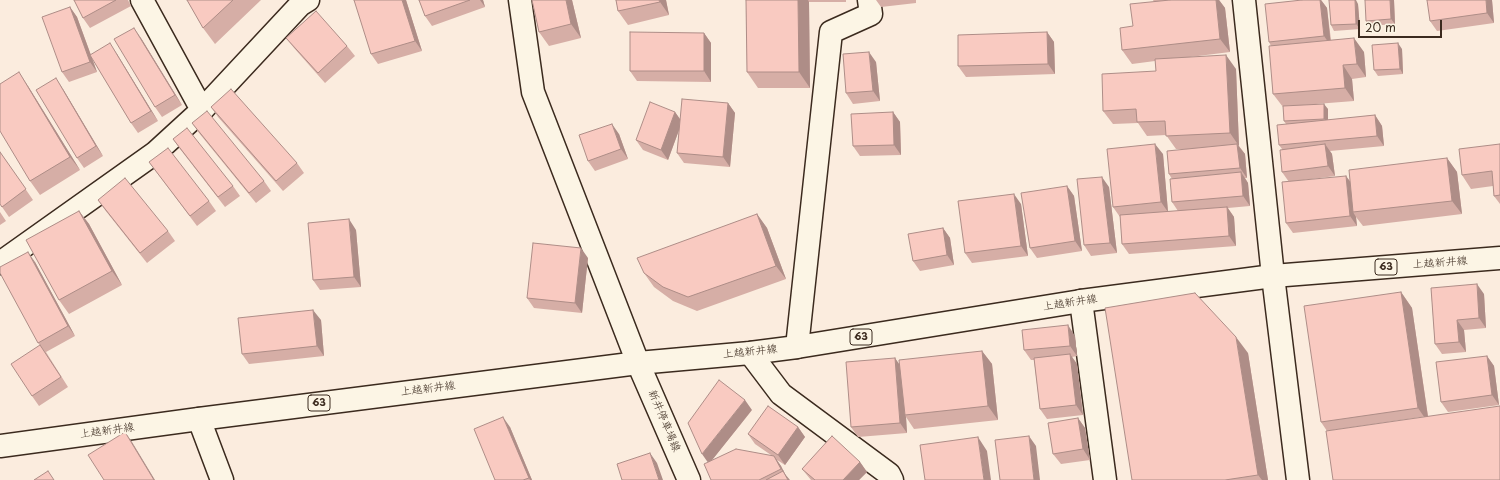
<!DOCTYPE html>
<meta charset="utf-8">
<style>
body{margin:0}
#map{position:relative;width:1500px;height:480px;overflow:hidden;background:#fbecde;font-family:"Playpen Sans",sans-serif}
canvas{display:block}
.scale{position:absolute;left:1358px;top:20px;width:84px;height:18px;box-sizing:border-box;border:2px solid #3b2a1e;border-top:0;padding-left:5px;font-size:12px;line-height:14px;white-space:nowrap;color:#3b2a1e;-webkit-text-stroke:3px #fcf5e5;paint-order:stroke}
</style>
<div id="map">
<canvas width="1500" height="480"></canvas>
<div class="scale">20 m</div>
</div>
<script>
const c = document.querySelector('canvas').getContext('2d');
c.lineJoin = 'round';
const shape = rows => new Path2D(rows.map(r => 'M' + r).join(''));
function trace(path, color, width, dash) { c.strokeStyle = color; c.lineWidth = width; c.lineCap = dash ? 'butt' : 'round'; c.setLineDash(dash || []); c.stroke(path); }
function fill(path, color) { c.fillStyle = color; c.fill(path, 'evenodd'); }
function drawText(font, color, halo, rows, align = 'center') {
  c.font = font + ' "Playpen Sans","Klee One",sans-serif'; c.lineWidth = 4; c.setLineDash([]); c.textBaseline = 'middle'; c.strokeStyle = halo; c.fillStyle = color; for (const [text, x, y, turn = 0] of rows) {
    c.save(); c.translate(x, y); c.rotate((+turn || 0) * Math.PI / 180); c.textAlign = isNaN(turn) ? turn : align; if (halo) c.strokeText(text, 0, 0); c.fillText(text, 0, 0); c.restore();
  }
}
const minor = shape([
 [1081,301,1105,480],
 [797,347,831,32,871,14,869,0],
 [750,353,781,394,889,474,892,480],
 [199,419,222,480]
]);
const tertiary = shape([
 [142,0,202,110],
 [520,0,533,92,638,363],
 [1244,0,1273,276,1298,480],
 [0,263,155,153,202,110,300,5,308,0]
]);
const secondary = shape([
 [638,363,689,480]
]);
const primary = shape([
 [0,446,199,419,638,363,750,353,797,347,1081,301,1273,276,1500,258]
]);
trace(minor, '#3b2a1e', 25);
trace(tertiary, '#3b2a1e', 25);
trace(secondary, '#3b2a1e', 25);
trace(primary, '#3b2a1e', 25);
trace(minor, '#fcf5e5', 22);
trace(tertiary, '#fcf5e5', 22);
trace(secondary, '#fcf5e5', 22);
trace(primary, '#fcf5e5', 22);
fill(shape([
 [74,0,128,0,131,6,90,28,83,18],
 [187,0,261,0,215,44,203,28],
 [406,0,422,51,378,64,371,54],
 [419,0,483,0,485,7,432,26,425,16],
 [532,0,572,0,581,38,549,46,539,32],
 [616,0,666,0,669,15,628,25,618,11],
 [746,0,846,0,846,2,809,2,810,88,758,88,747,72],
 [876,0,916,0,916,3,881,7],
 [1153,0,1219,0,1225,8,1230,52,1190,57,1236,69,1239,146,1245,154,1247,178,1245,178,1248,183,1250,206,1228,208,1234,217,1236,246,1129,254,1122,244,1120,217,1113,207,1163,154,1168,211,1178,211,1172,202,1172,179,1169,174,1186,149,1176,149,1166,135,1147,136,1138,123,1113,124,1103,111,1156,71,1155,61,1132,64,1122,50,1133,26,1154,2],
 [1302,0,1321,0,1327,8,1331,40,1364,52,1366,77,1352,79,1354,101,1316,104,1328,109,1328,120,1375,115,1382,126,1384,146,1330,151,1332,154,1335,176,1289,182,1282,172,1282,149,1279,145,1286,124,1284,121,1283,107,1273,94,1271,46,1269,42],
 [1394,0,1395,24,1370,26,1366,21],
 [1492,0,1494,23,1437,31,1430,21],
 [1358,4,1360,29,1334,31,1331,25],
 [70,7,77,17,91,55,117,54,158,121,138,133,131,123,92,58,97,72,69,82,62,72],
 [1047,32,1054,42,1055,74,966,77,958,66],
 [704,33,711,43,711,82,637,81,630,71],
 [141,38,182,105,162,117,155,107],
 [286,38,347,46,355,56,325,83,294,48],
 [1402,49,1403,74,1378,76,1374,70],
 [876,62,880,101,853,104,846,93],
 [28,86,80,170,40,195,30,181],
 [63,89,103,156,84,168,77,158],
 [728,103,735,113,730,167,684,163,677,153,679,130,668,160,643,150,636,140,675,112,680,119],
 [211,107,297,163,304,173,283,191,218,117],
 [893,112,900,122,901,155,860,156,853,146],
 [192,123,264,181,271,191,256,203,199,133],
 [619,134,628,159,595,171,588,161],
 [173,139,233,186,240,196,225,207,180,149],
 [1500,144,1500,204,1494,196,1493,186,1471,189,1462,175],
 [0,152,33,200,9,217,0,204],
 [1447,158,1457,172,1462,214,1363,226,1356,217,1357,226,1293,233,1286,223,1346,176,1350,181],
 [149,162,209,201,216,211,197,226],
 [1067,186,1074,196,1082,251,1037,258,1030,248],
 [1109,187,1117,253,1091,256,1084,245],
 [98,200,168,231,175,241,147,263,105,210],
 [1021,204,1028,256,972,263,965,253],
 [79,211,89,224,122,285,69,314,59,300],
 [0,212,6,221,0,225],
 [757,214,767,228,786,279,697,311,673,301,654,287,644,273],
 [943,228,950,238,954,265,920,271,913,261],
 [356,230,361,287,320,290,313,280],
 [588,258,582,313,534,308,527,298],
 [35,262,75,336,46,352,68,387,39,406,32,396,40,345,38,343],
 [1431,288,1484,294,1486,328,1464,330,1466,352,1442,354,1435,344],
 [1401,292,1412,308,1428,416,1327,431,1321,422],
 [321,320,324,356,249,364,242,354],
 [1075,336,1077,356,1072,357,1077,364,1083,415,1047,419,1040,409,1034,360,1031,360,1024,350],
 [982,351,992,364,998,420,914,429,906,417,907,433,858,437,851,427,895,358,899,365],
 [1248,353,1268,480,1132,480],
 [1487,356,1494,366,1499,405,1448,412,1441,402],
 [752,410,711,461,771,455,755,444,748,434,798,427,805,437,785,465,777,460,781,466,788,480,711,480,708,462],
 [1078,418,1085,428,1090,460,1061,464,1053,454],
 [510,427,532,480,495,480],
 [860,462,867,472,859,480,811,480,802,469]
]), '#d6aea6');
fill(shape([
 [402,0,406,0,422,51,415,41],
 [480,0,483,0,485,7],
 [566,0,572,0,581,38,571,24],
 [659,0,666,0,669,15,660,2],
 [798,0,808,0,809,2,810,88,799,72],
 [1216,0,1219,0,1225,8,1230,52,1220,39],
 [1320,0,1321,0,1327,8,1331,46,1324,36],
 [1355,0,1356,0,1358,4,1360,29,1356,24],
 [1390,0,1394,0,1395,24,1391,19],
 [1486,0,1492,0,1494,23,1487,13],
 [70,7,77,17,97,72,90,62],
 [134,28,141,38,182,105,175,95],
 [1047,32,1054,42,1055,74,1048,64],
 [704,33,711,43,711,82,704,71],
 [1354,38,1364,52,1366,77,1357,64],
 [110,43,117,54,158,121,151,111],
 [1398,43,1402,49,1403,74,1400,69],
 [869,52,876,62,880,101,873,91],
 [1226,55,1236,69,1239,146,1230,133],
 [1343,65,1352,79,1354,101,1345,88],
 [19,72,28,86,80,170,70,157],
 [56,78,63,89,103,156,96,146],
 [728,103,735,113,730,167,723,157],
 [1324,104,1328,109,1328,124,1324,119],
 [675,112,682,122,668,160,661,150],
 [893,112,900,122,901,155,894,145],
 [1375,115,1382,126,1384,146,1377,136],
 [612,124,619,134,628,159,621,149],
 [1155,144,1163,154,1168,212,1161,202],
 [1237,144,1245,154,1247,178,1240,168],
 [1325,144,1332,154,1335,176,1328,166],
 [1447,158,1457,172,1462,214,1452,201],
 [1241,172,1248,183,1250,206,1243,196],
 [1346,176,1353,186,1353,212,1356,217,1357,226,1350,216],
 [1102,177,1109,187,1117,253,1110,243],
 [1067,186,1074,196,1082,251,1075,241],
 [1014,194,1021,204,1028,256,1021,246],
 [1227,207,1234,217,1236,246,1229,236],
 [79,211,89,224,122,285,112,271],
 [757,214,767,228,786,279,776,266],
 [349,219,356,230,361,287,354,277],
 [943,228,950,238,954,265,947,255],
 [581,248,588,258,582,313,575,303],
 [28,252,35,262,75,336,68,326],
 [1477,284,1484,294,1486,328,1479,318],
 [1401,292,1412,308,1429,424,1418,408],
 [313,310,321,320,324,356,317,346],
 [1457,320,1464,330,1466,352,1459,342],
 [1068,325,1075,336,1077,356,1070,346],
 [1236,337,1248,353,1268,480,1262,480,1258,475],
 [982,351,992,364,998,420,988,406],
 [1070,354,1077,364,1083,415,1076,405],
 [1487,356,1494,366,1499,405,1492,395],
 [895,358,902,368,905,415,906,417,907,433,900,423],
 [745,400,752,410,709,464,702,454],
 [503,417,510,427,532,480,530,480,529,478],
 [1078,418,1085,428,1090,460,1083,449],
 [798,427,805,437,785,465,778,455],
 [125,432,132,442,155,480,154,480],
 [1029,436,1036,446,1040,480,1034,480],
 [978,437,987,451,991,480,984,480],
 [650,453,657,463,663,480,659,480],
 [774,456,781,466,785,474,790,480,788,480,781,469],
 [860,462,867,472,859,480,843,480]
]), '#ae8d87');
const building = shape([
 [74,0,116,0,83,18,74,0],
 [187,0,233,0,203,28,187,0],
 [354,0,402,0,415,41,371,54,354,0],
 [419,0,470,0,425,16,419,0],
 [532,0,566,0,571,24,539,32,532,0],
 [616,0,659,0,660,2,618,11,616,0],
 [746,0,798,0,799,72,747,72,746,0],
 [1170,0,1216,0,1220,39,1122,50,1120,28,1133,26,1130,4,1170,0],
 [1302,0,1320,0,1324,36,1269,42,1265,4,1302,0],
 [1329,0,1355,0,1356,24,1331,25,1329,0],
 [1365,0,1390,0,1391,19,1366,21,1365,0],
 [1427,0,1486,0,1487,13,1430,21,1427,0],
 [70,7,90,62,62,72,42,17,70,7],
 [316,11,347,46,318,73,286,38,316,11],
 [134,28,175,95,155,107,114,39,134,28],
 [630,32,704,33,704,71,630,71,630,32],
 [1047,32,1048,64,958,66,958,35,1047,32],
 [1354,38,1357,64,1343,65,1345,88,1273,94,1269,46,1354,38],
 [110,43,151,111,131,123,90,55,110,43],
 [1398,43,1400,69,1374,70,1372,45,1398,43],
 [869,52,873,91,846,93,843,54,869,52],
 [1226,55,1230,133,1166,136,1165,121,1137,122,1136,109,1103,111,1102,74,1156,71,1155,59,1226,55],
 [19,72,70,157,30,181,0,131,0,84,19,72],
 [56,78,96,146,77,158,36,90,56,78],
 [231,89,297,163,276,181,211,107,231,89],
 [682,99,728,103,723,157,677,153,682,99],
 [650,102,675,112,661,150,636,140,650,102],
 [1324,104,1324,119,1284,121,1283,106,1324,104],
 [207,111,264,181,249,193,192,123,207,111],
 [893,112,894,145,853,146,851,114,893,112],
 [1375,115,1377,136,1279,145,1277,125,1375,115],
 [612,124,621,149,588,161,579,135,612,124],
 [187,128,233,186,218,197,173,139,187,128],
 [1155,144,1161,202,1113,207,1107,149,1155,144],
 [1237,144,1240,168,1169,174,1167,151,1237,144],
 [1325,144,1328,166,1282,172,1280,150,1325,144],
 [1500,144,1500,195,1494,196,1492,171,1462,175,1459,149,1500,144],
 [168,148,209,201,190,216,149,162,168,148],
 [0,152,26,189,2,207,0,204,0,152],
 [1447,158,1452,201,1353,212,1349,170,1447,158],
 [1241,172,1243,196,1172,202,1170,179,1241,172],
 [1346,176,1350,216,1286,223,1282,182,1346,176],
 [1102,177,1110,243,1084,245,1077,179,1102,177],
 [125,178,168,231,140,253,98,200,125,178],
 [1067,186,1075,241,1030,248,1021,193,1067,186],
 [1014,194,1021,246,965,253,958,201,1014,194],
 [1227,207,1229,236,1122,244,1120,215,1227,207],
 [79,211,112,271,59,300,26,240,79,211],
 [757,214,776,266,688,297,663,287,644,273,637,258,757,214],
 [349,219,354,277,313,280,308,223,349,219],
 [943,228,947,255,913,261,908,234,943,228],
 [533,243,581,248,575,303,527,298,533,243],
 [28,252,68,326,38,343,0,273,0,267,28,252],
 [1477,284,1479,318,1457,320,1459,342,1435,344,1431,288,1477,284],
 [1401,292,1418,408,1321,422,1304,306,1401,292],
 [1195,293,1236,337,1258,475,1225,480,1132,480,1105,308,1195,293],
 [313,310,317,346,242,354,238,318,313,310],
 [1068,325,1070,346,1024,350,1022,330,1068,325],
 [40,345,61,377,32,396,11,364,40,345],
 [982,351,988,406,905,415,899,360,982,351],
 [1070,354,1076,405,1040,409,1034,358,1070,354],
 [1487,356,1492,395,1441,402,1436,362,1487,356],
 [895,358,900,423,851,427,846,362,895,358],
 [719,380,745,400,702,454,688,423,719,380],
 [768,406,798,427,778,455,748,434,768,406],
 [1500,406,1500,480,1333,480,1326,431,1500,406],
 [503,417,529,478,523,480,495,480,474,429,503,417],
 [1078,418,1083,449,1053,454,1048,423,1078,418],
 [125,432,154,480,104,480,88,455,125,432],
 [832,436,860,462,843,480,815,480,802,469,832,436],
 [1029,436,1034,480,1000,480,995,440,1029,436],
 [978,437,984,480,925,480,920,445,978,437],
 [736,449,774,456,781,469,759,480,711,480,704,464,736,449],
 [650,453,659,480,622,480,617,464,650,453],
 [48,471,54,480,34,480,48,471],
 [783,471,788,480,766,480,783,471]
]);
fill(building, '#f9cac1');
trace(building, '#ae8d87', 1);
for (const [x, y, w] of [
 [1386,267,22],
 [861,337,22],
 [319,403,22]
]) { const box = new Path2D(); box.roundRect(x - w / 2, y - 8, w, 16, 3); c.fillStyle = '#fcf5e5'; c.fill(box); trace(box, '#3b2a1e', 1); }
drawText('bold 10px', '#3b2a1e', null, [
 ["63",1386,267],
 ["63",861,337],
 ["63",319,403]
]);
drawText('11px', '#3b2a1e', '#fcf5e5', [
 ["上越新井線",1440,263,-4],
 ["上越新井線",1070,303,-9],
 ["上越新井線",750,352,-6],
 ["上越新井線",428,389,-7],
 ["新井停車場線",664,421,67],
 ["上越新井線",107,431,-8]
]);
</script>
